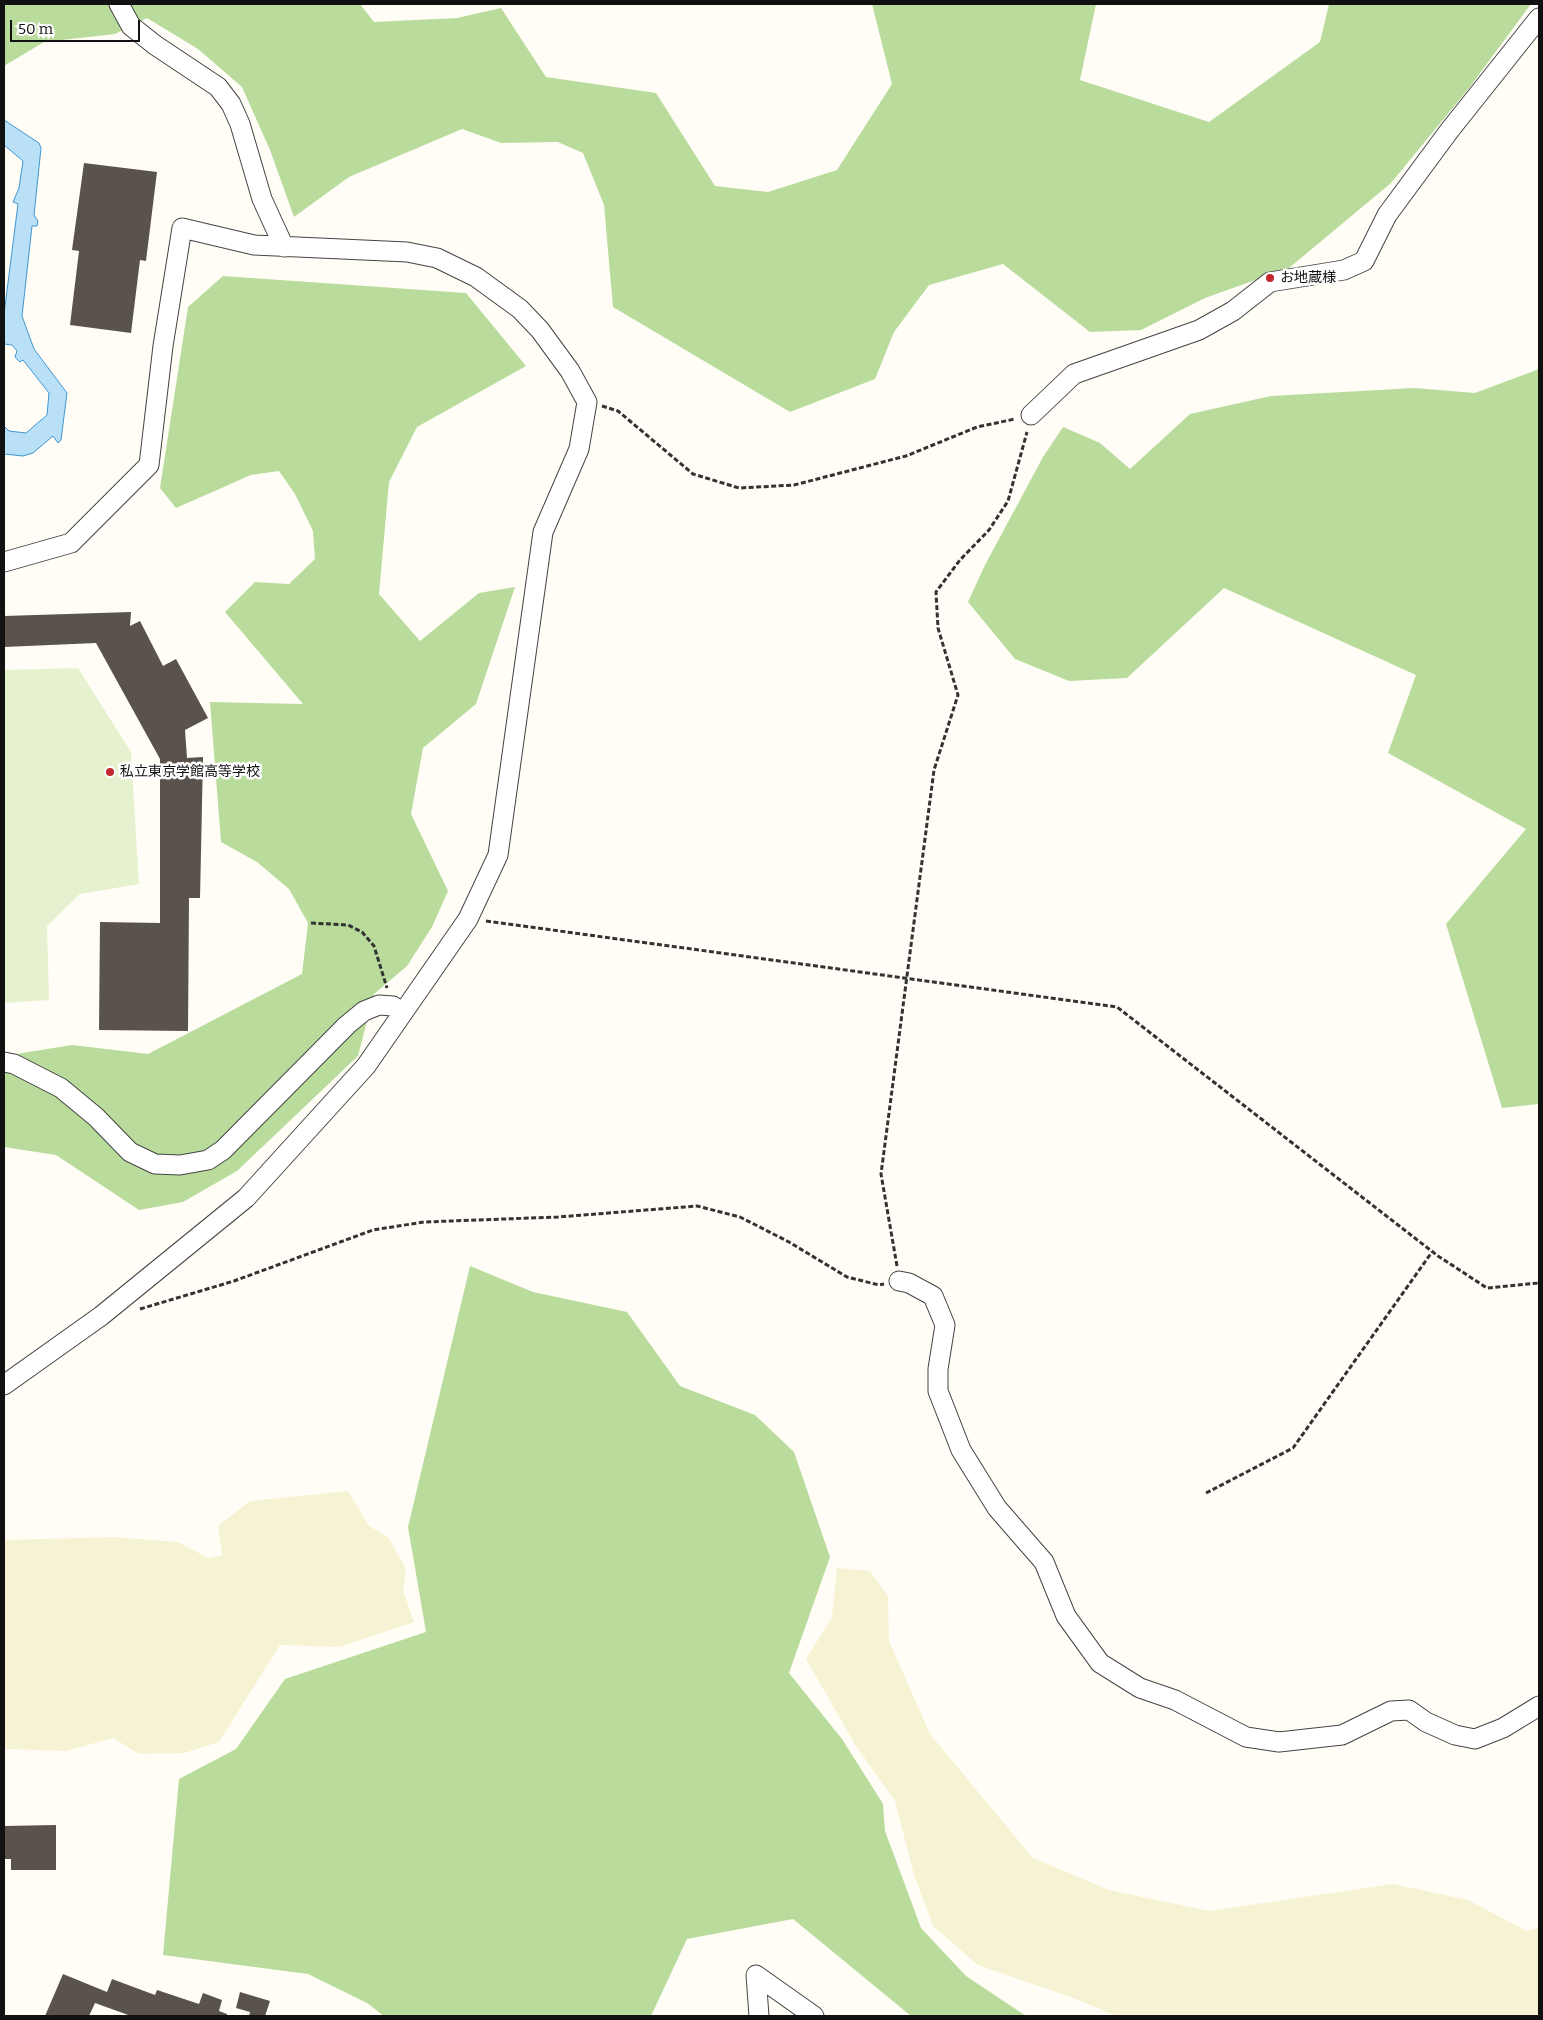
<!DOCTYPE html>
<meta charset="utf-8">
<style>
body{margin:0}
#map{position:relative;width:1543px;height:2020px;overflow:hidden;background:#fffdf5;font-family:Bitter,serif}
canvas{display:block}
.frame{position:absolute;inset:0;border:5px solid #111;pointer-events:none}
.scale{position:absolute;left:10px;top:20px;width:130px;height:22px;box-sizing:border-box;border:2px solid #111;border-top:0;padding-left:6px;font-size:15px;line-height:18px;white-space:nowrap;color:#111;-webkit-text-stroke:4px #fff;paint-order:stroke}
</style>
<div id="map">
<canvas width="1543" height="2020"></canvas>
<div class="frame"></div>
<div class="scale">50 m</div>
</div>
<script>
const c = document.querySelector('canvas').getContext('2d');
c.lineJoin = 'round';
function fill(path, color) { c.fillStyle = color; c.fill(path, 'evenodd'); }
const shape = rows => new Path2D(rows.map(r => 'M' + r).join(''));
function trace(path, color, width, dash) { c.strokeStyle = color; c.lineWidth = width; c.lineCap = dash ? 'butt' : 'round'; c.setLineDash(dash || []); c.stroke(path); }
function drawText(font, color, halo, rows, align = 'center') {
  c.font = font + ' Bitter,"Noto Sans JP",serif'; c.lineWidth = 5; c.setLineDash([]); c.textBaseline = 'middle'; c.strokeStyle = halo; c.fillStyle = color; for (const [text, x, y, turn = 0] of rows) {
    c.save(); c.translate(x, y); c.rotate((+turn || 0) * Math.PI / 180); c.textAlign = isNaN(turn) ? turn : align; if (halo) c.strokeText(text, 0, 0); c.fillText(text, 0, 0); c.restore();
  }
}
fill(shape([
 [348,1491,369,1526,388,1537,406,1569,403,1590,414,1622,340,1647,280,1645,219,1742,184,1753,139,1754,113,1738,66,1751,4,1749,4,1540,113,1537,178,1542,208,1558,222,1555,218,1526,250,1501],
 [837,1568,870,1571,888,1596,889,1641,930,1734,1033,1858,1109,1890,1209,1911,1393,1884,1468,1900,1527,1931,1539,1927,1539,2016,1116,2016,1076,1999,978,1965,933,1926,914,1875,895,1801,856,1746,806,1659,832,1617]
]), '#f6f3d4');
fill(shape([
 [4,4,360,4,374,22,457,18,501,8,546,77,656,93,715,186,768,192,837,170,892,84,872,4,1096,4,1080,80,1209,122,1320,42,1329,4,1531,4,1469,88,1391,183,1289,268,1205,298,1141,330,1090,332,1003,264,929,285,894,332,875,379,790,412,613,307,604,205,583,153,558,142,501,143,462,129,349,177,294,217,270,150,242,87,198,49,147,18,115,34,44,42,4,66],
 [223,276,466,293,526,366,417,427,389,482,379,594,420,641,479,593,515,587,476,704,423,748,411,814,448,891,432,927,407,966,374,994,358,1056,237,1171,183,1202,139,1210,56,1155,4,1147,4,1056,72,1045,148,1054,302,974,308,923,289,889,257,862,221,842,210,702,303,704,225,612,255,582,289,584,315,559,313,531,295,494,279,471,251,475,176,508,160,488,188,307],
 [1539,369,1539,1104,1502,1108,1446,924,1526,829,1388,753,1416,675,1224,588,1127,678,1069,681,1015,659,968,602,985,565,1043,457,1063,427,1100,443,1130,469,1190,414,1271,396,1414,388,1475,393],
 [470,1266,533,1292,627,1312,680,1386,755,1415,794,1452,830,1557,789,1673,842,1739,883,1804,885,1831,921,1928,966,1976,1026,2016,911,2016,793,1919,687,1939,651,2016,384,2016,367,2003,308,1974,163,1955,179,1779,236,1749,285,1679,426,1632,408,1527]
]), '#b9dc9c');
fill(shape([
 [78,668,131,752,139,884,80,894,47,926,49,1000,4,1003,4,670]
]), '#e6f2cf');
const water = shape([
 [4,120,39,143,41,148,34,215,38,221,37,226,32,226,22,316,34,349,67,393,61,440,58,443,53,436,33,453,23,456,4,454,4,426,9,431,26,433,47,415,49,393,23,360,20,362,15,357,17,351,12,345,4,344,4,314,18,204,13,202,19,188,23,161,4,145,4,120]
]);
fill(water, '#b9e0f7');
trace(water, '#3f96cf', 1);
fill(shape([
 [84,163,157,172,146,261,140,260,131,333,70,325,79,251,72,250],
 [131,612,130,626,140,621,163,666,176,659,208,718,185,730,187,758,203,757,200,898,189,898,188,1031,99,1030,100,922,160,923,160,759,96,643,4,647,4,616],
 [56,1825,56,1870,11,1870,11,1859,4,1859,4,1826],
 [63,1974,107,1992,112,1979,155,1995,157,1990,199,2004,203,1993,222,2000,219,2011,227,2014,227,2016,131,2016,95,2003,89,2016,45,2016],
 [240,1992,270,2001,265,2016,249,2016,250,2012,236,2008]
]), '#5a524d');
const minor = shape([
 [119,4,131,26,155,45,218,87,231,104,240,124,262,199,284,247],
 [1031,415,1074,374,1199,330,1233,311,1270,282,1344,270,1364,261,1387,215,1449,131,1539,18],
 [4,562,71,543,149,465,163,346,182,228,254,245,407,252,437,258,476,277,520,309,540,330,570,371,587,402,579,449,543,532,498,855,468,919,366,1066,246,1198,101,1316,4,1385],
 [4,1062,14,1064,61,1088,96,1117,130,1152,155,1164,180,1165,208,1160,223,1150,347,1025,364,1011,379,1005,393,1006,403,1013],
 [899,1281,909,1283,933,1296,945,1325,938,1369,938,1391,961,1450,997,1508,1044,1562,1066,1616,1100,1663,1140,1688,1175,1700,1246,1737,1279,1742,1342,1735,1391,1711,1409,1710,1426,1722,1455,1735,1475,1739,1503,1728,1539,1706],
 [759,2016,756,1975,814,2016]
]);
trace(minor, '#444', 21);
trace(shape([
 [602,406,618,411,693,474,739,488,794,485,906,456,977,427,1015,419],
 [486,921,1117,1007,1438,1256,1487,1288,1539,1283],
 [311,923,348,925,362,932,374,946,387,988],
 [897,1266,881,1174,934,770,958,695,938,628,936,592,960,560,989,530,1008,501,1027,432],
 [140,1309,234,1281,373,1230,424,1222,558,1217,697,1206,740,1217,789,1242,847,1277,879,1285,884,1284],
 [1206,1493,1293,1448,1432,1252]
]), '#333', 3, [5, 2.5]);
trace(minor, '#fff', 19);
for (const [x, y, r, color] of [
 [1270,278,5,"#c4262e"],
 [110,772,5,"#c4262e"]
]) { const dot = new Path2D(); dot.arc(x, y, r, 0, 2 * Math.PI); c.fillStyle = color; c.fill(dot); trace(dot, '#fff', 2); }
drawText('14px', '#111', '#fff', [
 ["お地蔵様",1280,278],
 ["私立東京学館高等学校",120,772]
], 'left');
</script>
